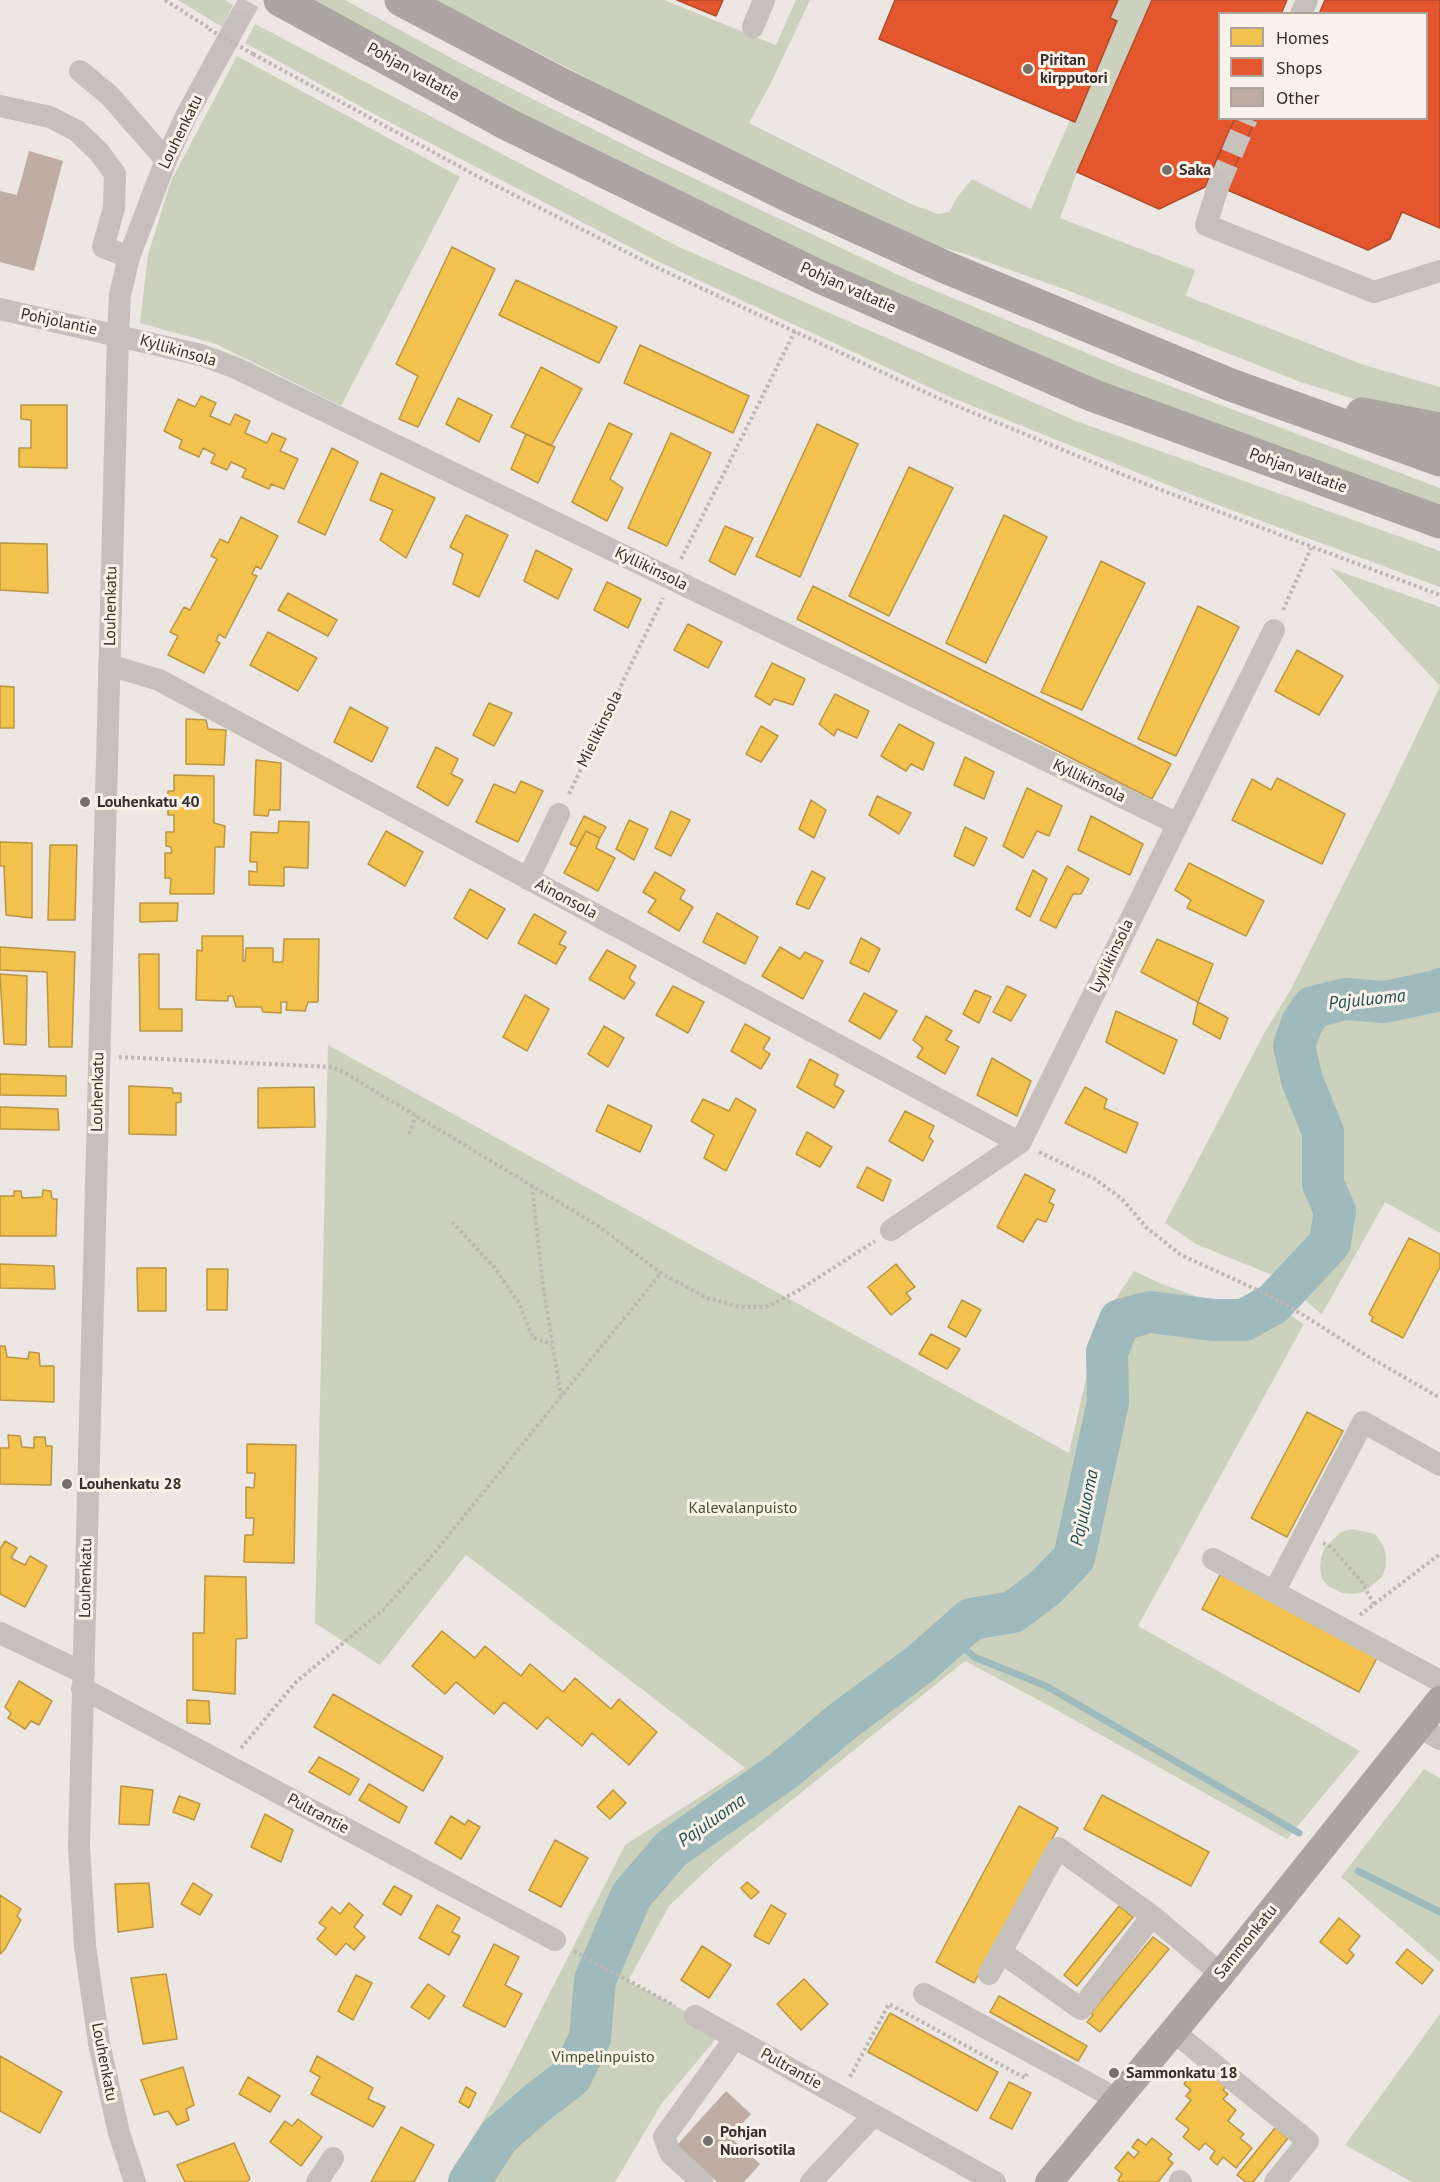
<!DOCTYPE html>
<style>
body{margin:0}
#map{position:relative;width:1440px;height:2182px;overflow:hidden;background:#ece7e2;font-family:"PT Sans",sans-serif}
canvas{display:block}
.legend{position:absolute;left:1218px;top:12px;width:210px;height:108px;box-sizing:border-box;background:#f8f2e9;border:2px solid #aaa49c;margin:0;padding:8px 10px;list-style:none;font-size:18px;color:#362e29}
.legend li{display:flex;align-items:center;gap:12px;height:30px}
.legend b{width:30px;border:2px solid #aaa49c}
</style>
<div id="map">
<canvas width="1440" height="2182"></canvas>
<ul class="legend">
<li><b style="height:16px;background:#f2c14e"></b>Homes</li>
<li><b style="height:16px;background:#e4572e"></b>Shops</li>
<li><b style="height:16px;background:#bfada4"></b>Other</li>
</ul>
</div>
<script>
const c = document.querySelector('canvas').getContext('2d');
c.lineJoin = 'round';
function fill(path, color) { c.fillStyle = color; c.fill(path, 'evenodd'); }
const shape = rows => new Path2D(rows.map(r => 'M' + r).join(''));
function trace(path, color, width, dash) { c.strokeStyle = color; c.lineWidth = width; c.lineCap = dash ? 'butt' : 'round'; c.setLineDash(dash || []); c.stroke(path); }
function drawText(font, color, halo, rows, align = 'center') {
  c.font = font + ' "PT Sans",sans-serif'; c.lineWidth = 6; c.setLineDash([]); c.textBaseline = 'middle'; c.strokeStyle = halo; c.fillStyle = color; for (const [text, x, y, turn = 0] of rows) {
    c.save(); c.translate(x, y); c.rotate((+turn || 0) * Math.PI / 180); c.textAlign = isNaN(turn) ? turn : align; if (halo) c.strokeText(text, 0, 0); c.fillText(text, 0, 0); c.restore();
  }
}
fill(shape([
 [178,0,225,0,233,5,222,27],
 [303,0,345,0,466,66,653,159,909,280,1128,370,1440,488,1440,509,1014,348,751,230,514,114],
 [436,0,664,0,776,45,796,0,810,0,770,85,749,123,911,204,938,214,949,212,958,196,972,179,1031,209,1070,120,1075,121,1117,22,1110,18,1118,0,1152,0,1077,172,1060,218,1195,270,1186,296,1364,365,1440,387,1440,419,1385,409,1298,381,1072,292,965,254,929,244,818,194,659,115],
 [255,24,679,247,1076,421,1440,551,1440,587,1210,502,948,396,655,260,378,116,245,43],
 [237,56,460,177,341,406,216,344,140,323,148,255,171,181],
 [1330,568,1440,607,1440,1233,1385,1202,1322,1314,1277,1277,1196,1244,1165,1223,1266,1030,1291,989,1390,791,1440,686],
 [328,1045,1069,1453,1098,1326,1134,1271,1162,1284,1198,1297,1225,1300,1262,1297,1304,1324,1138,1626,1360,1751,1287,1839,1044,1703,965,1661,716,1861,669,1906,628,1981,695,2016,716,2039,662,2103,615,2182,449,2182,505,2081,625,1845,745,1768,466,1555,380,1665,315,1623],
 [1353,1529,1375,1534,1383,1545,1386,1555,1386,1566,1382,1577,1364,1592,1353,1594,1342,1593,1328,1586,1322,1579,1320,1568,1321,1557,1325,1547,1341,1532],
 [1424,1769,1440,1778,1440,1962,1341,1877],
 [1440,2014,1440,2182,1412,2182,1345,2145]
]), '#ccd1bd');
const homes = shape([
 [452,247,495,269,418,427,399,419,418,376,396,364,452,247],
 [516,280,617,327,599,363,499,315,516,280],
 [640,345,749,396,733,433,624,383,640,345],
 [541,367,582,389,551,446,511,427,541,367],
 [201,396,216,403,210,416,230,425,235,414,250,421,245,433,267,443,272,433,286,439,280,451,298,459,284,489,271,484,269,489,242,477,246,469,231,462,227,470,211,463,215,454,203,448,199,457,179,448,182,440,164,431,178,399,195,407,201,396],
 [458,398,492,415,479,442,446,424,458,398],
 [21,405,67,405,67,468,19,467,19,448,31,448,31,420,21,419,21,405],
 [609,423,632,434,610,479,623,488,607,521,572,502,609,423],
 [817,424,858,444,800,577,756,556,817,424],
 [671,433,711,453,667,546,628,528,671,433],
 [526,434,555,447,538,483,511,469,526,434],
 [332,448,358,462,325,535,298,522,332,448],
 [909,467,953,488,889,616,849,596,909,467],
 [381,473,435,498,406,558,380,540,393,510,370,500,381,473],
 [466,515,508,535,479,597,453,584,463,554,450,547,466,515],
 [1004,515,1047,537,986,663,946,643,1004,515],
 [241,517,278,536,261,569,256,566,252,574,257,576,225,638,219,634,216,641,220,643,204,673,168,655,178,636,170,632,184,607,190,610,217,559,211,556,220,539,228,543,241,517],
 [725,526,753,538,735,575,709,561,725,526],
 [0,543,47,544,48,593,0,590,0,543],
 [536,550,572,569,558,599,524,581,536,550],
 [1101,561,1145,583,1082,710,1041,692,1101,561],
 [607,582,641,599,628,628,594,610,607,582],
 [813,586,1171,764,1152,799,797,619,813,586],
 [288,593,337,620,328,636,278,610,288,593],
 [1198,606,1239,627,1176,756,1138,739,1198,606],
 [688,624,722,642,708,668,674,650,688,624],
 [268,632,317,658,298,691,250,665,268,632],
 [1297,650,1343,676,1319,715,1275,691,1297,650],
 [772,663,805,679,793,705,774,699,770,705,755,696,772,663],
 [0,686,14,687,14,728,0,728,0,686],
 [835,694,869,711,857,738,837,729,834,736,819,724,835,694],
 [489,703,512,713,494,746,473,735,489,703],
 [350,707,388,728,372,762,334,742,350,707],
 [186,719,206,720,208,729,226,730,224,765,186,764,186,719],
 [899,724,934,743,923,770,911,764,906,771,881,756,899,724],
 [761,726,778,736,761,762,746,754,761,726],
 [436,747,458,759,451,774,463,780,448,806,417,787,436,747],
 [965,757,994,772,984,799,954,785,965,757],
 [256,760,281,763,280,810,269,810,268,816,254,815,256,760],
 [174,775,214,776,214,823,225,826,224,847,215,847,214,894,170,894,171,878,165,878,165,853,172,853,171,847,166,846,166,832,174,832,174,815,168,815,168,791,174,791,174,775],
 [1277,778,1345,814,1322,864,1232,820,1252,779,1271,790,1277,778],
 [521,781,543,791,518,842,476,822,494,784,515,793,521,781],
 [1027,788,1062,806,1049,836,1037,831,1023,858,1003,846,1027,788],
 [877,796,911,813,899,834,869,815,877,796],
 [811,800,826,810,814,838,799,829,811,800],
 [671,811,690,820,671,856,655,848,671,811],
 [584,816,606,827,600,838,586,831,577,847,570,844,584,816],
 [1091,816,1143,844,1130,875,1078,850,1091,816],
 [629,820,648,829,634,860,616,849,629,820],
 [279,821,309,822,308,868,284,867,284,886,249,885,249,871,257,872,257,862,250,862,251,832,278,833,279,821],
 [965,827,987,838,974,866,954,856,965,827],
 [386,831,423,852,405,886,368,864,386,831],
 [586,831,600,838,596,848,615,858,598,891,564,873,586,831],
 [0,842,32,843,32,918,6,915,4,866,0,866,0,842],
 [50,845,77,845,75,920,48,920,50,845],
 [1189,863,1264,901,1246,936,1187,908,1191,900,1175,890,1189,863],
 [1067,866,1089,879,1081,894,1073,894,1056,928,1040,920,1067,866],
 [1033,870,1047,879,1030,917,1016,909,1033,870],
 [812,871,825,878,809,909,796,904,812,871],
 [655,872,685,890,680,899,693,907,679,931,648,912,656,900,643,892,655,872],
 [470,889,505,909,487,939,454,918,470,889],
 [140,903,178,903,177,921,140,922,140,903],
 [717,913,758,937,745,964,703,942,717,913],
 [534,914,566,932,559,944,566,947,556,964,518,943,534,914],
 [202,936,243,936,243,961,245,961,246,948,273,948,273,962,283,962,284,939,319,939,318,1002,308,1002,305,1011,286,1010,287,1002,281,1002,281,1013,263,1012,261,1007,236,1007,233,996,228,996,228,1001,196,1000,197,950,202,951,202,936],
 [861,938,880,949,869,972,850,963,861,938],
 [1157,939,1213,964,1198,1002,1141,972,1157,939],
 [0,947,75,952,72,1047,49,1047,47,972,0,970,0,947],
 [780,947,800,959,805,952,823,961,803,999,762,976,780,947],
 [607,950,636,966,629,978,635,983,624,999,589,979,607,950],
 [139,954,159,954,159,1009,182,1009,182,1031,140,1031,139,954],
 [0,974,27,976,26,1045,4,1044,0,974],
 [673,986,704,1002,688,1033,656,1015,673,986],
 [1007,986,1026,995,1011,1021,993,1012,1007,986],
 [975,990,991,997,979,1023,963,1014,975,990],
 [864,993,897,1011,880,1039,849,1021,864,993],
 [525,995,549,1009,527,1051,503,1037,525,995],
 [1198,1002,1228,1018,1220,1039,1193,1024,1198,1002],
 [1116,1011,1177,1040,1164,1074,1106,1042,1116,1011],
 [926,1016,952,1031,946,1040,959,1047,945,1074,917,1057,923,1048,913,1040,926,1016],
 [745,1024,770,1038,763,1049,770,1054,761,1069,731,1051,745,1024],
 [604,1026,624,1038,608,1067,588,1054,604,1026],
 [992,1058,1031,1081,1017,1116,977,1095,992,1058],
 [810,1059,838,1075,834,1085,844,1091,834,1108,797,1087,810,1059],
 [0,1074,66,1076,66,1096,0,1095,0,1074],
 [129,1086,172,1088,173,1093,181,1093,181,1102,176,1103,176,1135,129,1134,129,1086],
 [314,1087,315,1127,258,1128,258,1088,314,1087],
 [1085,1087,1107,1099,1104,1108,1138,1123,1126,1153,1065,1123,1085,1087],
 [736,1098,756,1110,726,1171,704,1158,714,1135,691,1121,703,1099,729,1111,736,1098],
 [608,1105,652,1126,640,1152,596,1131,608,1105],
 [0,1107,58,1109,59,1130,0,1129,0,1107],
 [905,1111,934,1126,929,1137,933,1141,923,1161,889,1141,905,1111],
 [807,1132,832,1147,820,1167,796,1154,807,1132],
 [867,1167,891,1180,883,1201,857,1187,867,1167],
 [1025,1174,1055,1190,1049,1202,1054,1205,1046,1222,1037,1219,1023,1242,997,1227,1025,1174],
 [43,1190,51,1191,52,1199,57,1199,56,1236,0,1236,0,1196,14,1196,14,1191,21,1191,22,1198,42,1197,43,1190],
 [1409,1238,1440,1254,1440,1267,1403,1338,1371,1321,1373,1317,1369,1314,1409,1238],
 [0,1264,54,1266,55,1289,0,1288,0,1264],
 [896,1264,915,1287,906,1293,911,1299,891,1315,868,1287,896,1264],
 [137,1268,166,1268,166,1311,138,1311,137,1268],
 [207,1269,228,1269,227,1310,207,1310,207,1269],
 [962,1300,981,1310,966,1337,948,1327,962,1300],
 [931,1334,960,1349,947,1369,919,1354,931,1334],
 [0,1346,5,1346,7,1357,28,1359,29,1352,39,1353,40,1366,54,1366,54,1402,0,1400,0,1346],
 [1307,1412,1343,1431,1287,1537,1251,1518,1307,1412],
 [8,1435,20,1436,22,1447,34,1448,34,1437,45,1437,46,1446,52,1446,51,1485,0,1484,0,1448,9,1448,8,1435],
 [247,1444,296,1445,294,1563,244,1562,245,1535,253,1535,254,1518,246,1518,246,1487,254,1488,255,1473,247,1473,247,1444],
 [5,1541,17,1548,11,1558,25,1565,30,1556,47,1566,25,1607,0,1594,0,1549,5,1541],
 [1221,1573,1378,1656,1359,1692,1202,1609,1221,1573],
 [205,1576,246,1577,247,1638,236,1639,235,1694,193,1690,193,1633,204,1633,205,1576],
 [442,1631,475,1658,485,1646,521,1676,530,1664,563,1692,575,1678,611,1709,619,1699,657,1732,629,1765,592,1733,582,1746,547,1717,537,1729,504,1702,494,1714,456,1682,445,1694,412,1666,442,1631],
 [19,1681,52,1701,39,1725,31,1721,25,1729,8,1718,11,1713,5,1707,19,1681],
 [333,1694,443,1757,423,1791,314,1727,333,1694],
 [187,1700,209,1701,210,1724,187,1723,187,1700],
 [319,1757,359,1779,350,1795,309,1772,319,1757],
 [369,1784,407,1807,399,1823,359,1800,369,1784],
 [121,1786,153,1790,149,1825,119,1824,121,1786],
 [613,1790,626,1803,610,1819,597,1807,613,1790],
 [1102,1795,1209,1852,1191,1886,1084,1829,1102,1795],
 [179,1796,200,1804,194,1820,173,1812,179,1796],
 [1019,1806,1058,1828,974,1983,936,1962,1019,1806],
 [265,1814,293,1830,281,1862,251,1847,265,1814],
 [451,1816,465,1825,468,1820,480,1827,461,1859,435,1843,451,1816],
 [555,1840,588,1858,561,1907,529,1890,555,1840],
 [747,1882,759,1892,751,1899,741,1888,747,1882],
 [149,1883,153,1927,118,1932,115,1884,149,1883],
 [193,1883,212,1895,200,1915,181,1904,193,1883],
 [394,1886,412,1896,401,1915,383,1904,394,1886],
 [0,1895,21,1909,17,1916,21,1920,5,1949,0,1954,0,1895],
 [349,1903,363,1915,354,1927,365,1937,354,1950,346,1943,336,1955,317,1939,326,1928,319,1923,332,1907,340,1914,349,1903],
 [437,1905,460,1918,452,1932,460,1936,449,1955,419,1938,437,1905],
 [771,1905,786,1914,769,1944,754,1936,771,1905],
 [1119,1906,1133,1917,1077,1986,1064,1975,1119,1906],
 [1339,1918,1360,1936,1349,1950,1354,1955,1347,1964,1320,1942,1339,1918],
 [1153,1937,1169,1949,1100,2032,1087,2022,1093,2015,1091,2013,1153,1937],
 [494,1944,519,1957,505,1985,522,1994,505,2027,463,2006,494,1944],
 [702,1946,731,1965,709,1998,681,1980,702,1946],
 [1407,1949,1433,1970,1422,1984,1396,1963,1407,1949],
 [166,1974,177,2039,143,2044,131,1978,166,1974],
 [356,1975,372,1983,353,2020,338,2011,356,1975],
 [804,1979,828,2004,801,2030,777,2004,804,1979],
 [428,1984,445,1996,429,2019,411,2007,428,1984],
 [999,1996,1087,2046,1078,2061,990,2012,999,1996],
 [890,2013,998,2072,977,2111,868,2052,890,2013],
 [0,2056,62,2092,40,2133,0,2111,0,2056],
 [317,2056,373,2088,368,2099,385,2107,373,2127,311,2094,320,2077,310,2071,317,2056],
 [183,2067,194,2105,186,2109,189,2120,177,2125,168,2111,154,2115,141,2080,183,2067],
 [1194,2070,1202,2076,1207,2070,1227,2085,1223,2090,1228,2094,1223,2099,1236,2110,1228,2121,1244,2134,1240,2138,1252,2148,1236,2168,1223,2157,1217,2165,1210,2158,1215,2151,1205,2143,1199,2150,1183,2137,1189,2129,1176,2119,1191,2100,1186,2096,1191,2090,1184,2084,1194,2070],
 [248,2077,280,2096,270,2112,239,2094,248,2077],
 [1009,2082,1031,2093,1012,2129,990,2118,1009,2082],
 [466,2087,476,2093,469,2108,459,2102,466,2087],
 [298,2119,322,2137,301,2166,270,2142,285,2121,292,2126,298,2119],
 [401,2127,434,2145,414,2182,371,2182,401,2127],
 [1275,2128,1288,2138,1253,2182,1246,2182,1237,2175,1275,2128],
 [1152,2138,1172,2154,1168,2159,1173,2163,1158,2182,1120,2182,1118,2180,1122,2174,1115,2168,1128,2152,1134,2158,1139,2152,1132,2147,1138,2139,1146,2145,1152,2138],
 [234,2143,250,2179,246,2182,185,2182,177,2165,234,2143]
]);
fill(homes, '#f2c14e');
trace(homes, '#ba9543', 1.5);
const shops = shape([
 [677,0,723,0,716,16,677,0],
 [895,0,1118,0,1110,18,1117,21,1075,122,879,39,895,0],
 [1152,0,1287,0,1281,14,1220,14,1220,118,1235,118,1205,187,1159,209,1077,172,1152,0],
 [1325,0,1440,0,1440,228,1402,212,1390,239,1368,250,1225,189,1256,118,1426,118,1426,14,1319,14,1325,0],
 [1235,118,1256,118,1231,175,1213,167,1235,118]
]);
fill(shops, '#e4572e');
trace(shops, '#b04b2c', 1.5);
trace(shape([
 [952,1636,974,1657,1046,1686,1299,1833],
 [1358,1871,1440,1912]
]), '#9fbabc', 7);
trace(shape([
 [469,2182,499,2136,537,2103,571,2077,590,2038,595,1980,631,1896,671,1849,783,1771,843,1721,920,1664,971,1619,1013,1612,1046,1587,1074,1558,1108,1402,1107,1352,1120,1320,1150,1312,1213,1320,1244,1320,1273,1304,1330,1243,1335,1211,1323,1184,1323,1132,1302,1080,1294,1046,1302,1023,1313,1007,1346,999,1384,1002,1437,991,1440,989]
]), '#9fbabc', 42);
fill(shape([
 [29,151,63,161,34,271,0,262,0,191,17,195],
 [726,2091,751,2114,730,2137,760,2164,744,2182,717,2182,677,2145]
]), '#bfada4');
trace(shape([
 [238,21,250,0],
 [1219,184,1247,118]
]), '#c8c2bd', 22, [22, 11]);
trace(shape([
 [165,0,209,28],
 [253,54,477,176,658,268,940,399,1148,485,1440,595],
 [681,559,795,331],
 [1283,610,1311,548],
 [569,794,663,598],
 [119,1057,332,1067,345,1073,597,1225,661,1273,707,1298,740,1307,766,1307,796,1292,875,1241],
 [409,1134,416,1115],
 [1039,1152,1095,1179,1122,1199,1147,1228,1181,1255,1264,1293,1305,1316,1364,1354,1440,1398],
 [532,1186,543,1286,561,1396],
 [452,1222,494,1267,519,1303,533,1338,552,1344],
 [1323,1543,1331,1547,1362,1582,1374,1604],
 [1360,1615,1440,1554],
 [241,1748,296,1682,383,1610,431,1557,661,1273],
 [574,1951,675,2006],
 [850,2077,889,2004,1025,2078,1027,2074]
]), '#beb8b3', 4, [3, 3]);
trace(shape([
 [1301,14,1307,0],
 [753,27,764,0],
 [80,71,110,96,166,160],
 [0,106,50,117,77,131,99,152,115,174,114,208,103,247,129,257],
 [1219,184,1206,225,1374,292,1440,271],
 [0,309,201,355,236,368,1178,824],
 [109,665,159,680,1020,1143],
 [528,879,559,814],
 [891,1230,1020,1143,1274,630],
 [1213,1559,1440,1681],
 [1274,1592,1363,1422,1440,1465],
 [0,1633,84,1673],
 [82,1688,555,1940],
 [1419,1727,1440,1739],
 [1001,1952,1081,2009,1152,1916],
 [989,1974,1058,1848,1152,1916,1221,1974],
 [924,1994,1117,2099],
 [695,2016,995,2182],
 [1173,2031,1308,2141,1275,2182],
 [1180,2181,1181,2182],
 [135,2182,119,2133,99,2043,85,1946,79,1846,118,334,120,295,129,257,166,160,186,116,238,21],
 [317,2182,333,2158],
 [702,2182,670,2153,664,2137,735,2038],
 [811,2182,874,2115]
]), '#c5c0bb', 22);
trace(shape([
 [1049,2182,1221,1974,1440,1700]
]), '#aaa5a0', 28);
trace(shape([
 [280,0,507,124,818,276,1092,395,1440,522],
 [401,0,561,84,795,199,945,267,1231,385,1440,460],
 [1362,414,1440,429]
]), '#aba6a1', 33);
trace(shape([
 [209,29,253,54]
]), '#beb8b3', 4, [3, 3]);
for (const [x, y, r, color] of [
 [1028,69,6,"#766f6a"],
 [1167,170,6,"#766f6a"],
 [85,802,6,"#766f6a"],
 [67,1484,6,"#766f6a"],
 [1114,2073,6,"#766f6a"],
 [708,2141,6,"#766f6a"]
]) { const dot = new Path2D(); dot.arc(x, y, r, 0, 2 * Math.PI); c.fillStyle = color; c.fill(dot); trace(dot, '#f8f2e9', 2); }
drawText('bold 16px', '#362e29', '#f8f2e9', [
 ["Piritan",1040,60],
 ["kirpputori",1040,78],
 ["Saka",1179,170],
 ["Louhenkatu 40",97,802],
 ["Louhenkatu 28",79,1484],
 ["Sammonkatu 18",1126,2073],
 ["Pohjan",720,2132],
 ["Nuorisotila",720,2150]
], 'left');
drawText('16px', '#362e29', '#f8f2e9', [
 ["Pohjan valtatie",413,72,29],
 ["Louhenkatu",181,132,-64],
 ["Pohjan valtatie",848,288,24],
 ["Pohjolantie",59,322,12],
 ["Kyllikinsola",178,351,16],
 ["Pohjan valtatie",1298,471,20],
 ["Kyllikinsola",651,569,26],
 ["Louhenkatu",111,606,-89],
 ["Mielikinsola",600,729,-64],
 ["Kyllikinsola",1089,781,26],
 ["Ainonsola",566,899,28],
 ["Lyylikinsola",1112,956,-64],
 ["Louhenkatu",98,1092,-89],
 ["Louhenkatu",86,1578,-89],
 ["Pultrantie",318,1814,28],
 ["Sammonkatu",1246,1942,-51],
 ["Louhenkatu",104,2062,79],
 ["Pultrantie",791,2069,29]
]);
drawText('16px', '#43522e', '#f8f2e9', [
 ["Kalevalanpuisto",743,1508],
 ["Vimpelinpuisto",603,2057]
]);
drawText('italic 18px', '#214e55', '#f8f2e9', [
 ["Pajuluoma",1367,1000,-6],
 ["Pajuluoma",1085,1508,-78],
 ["Pajuluoma",712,1821,-35]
]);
</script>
